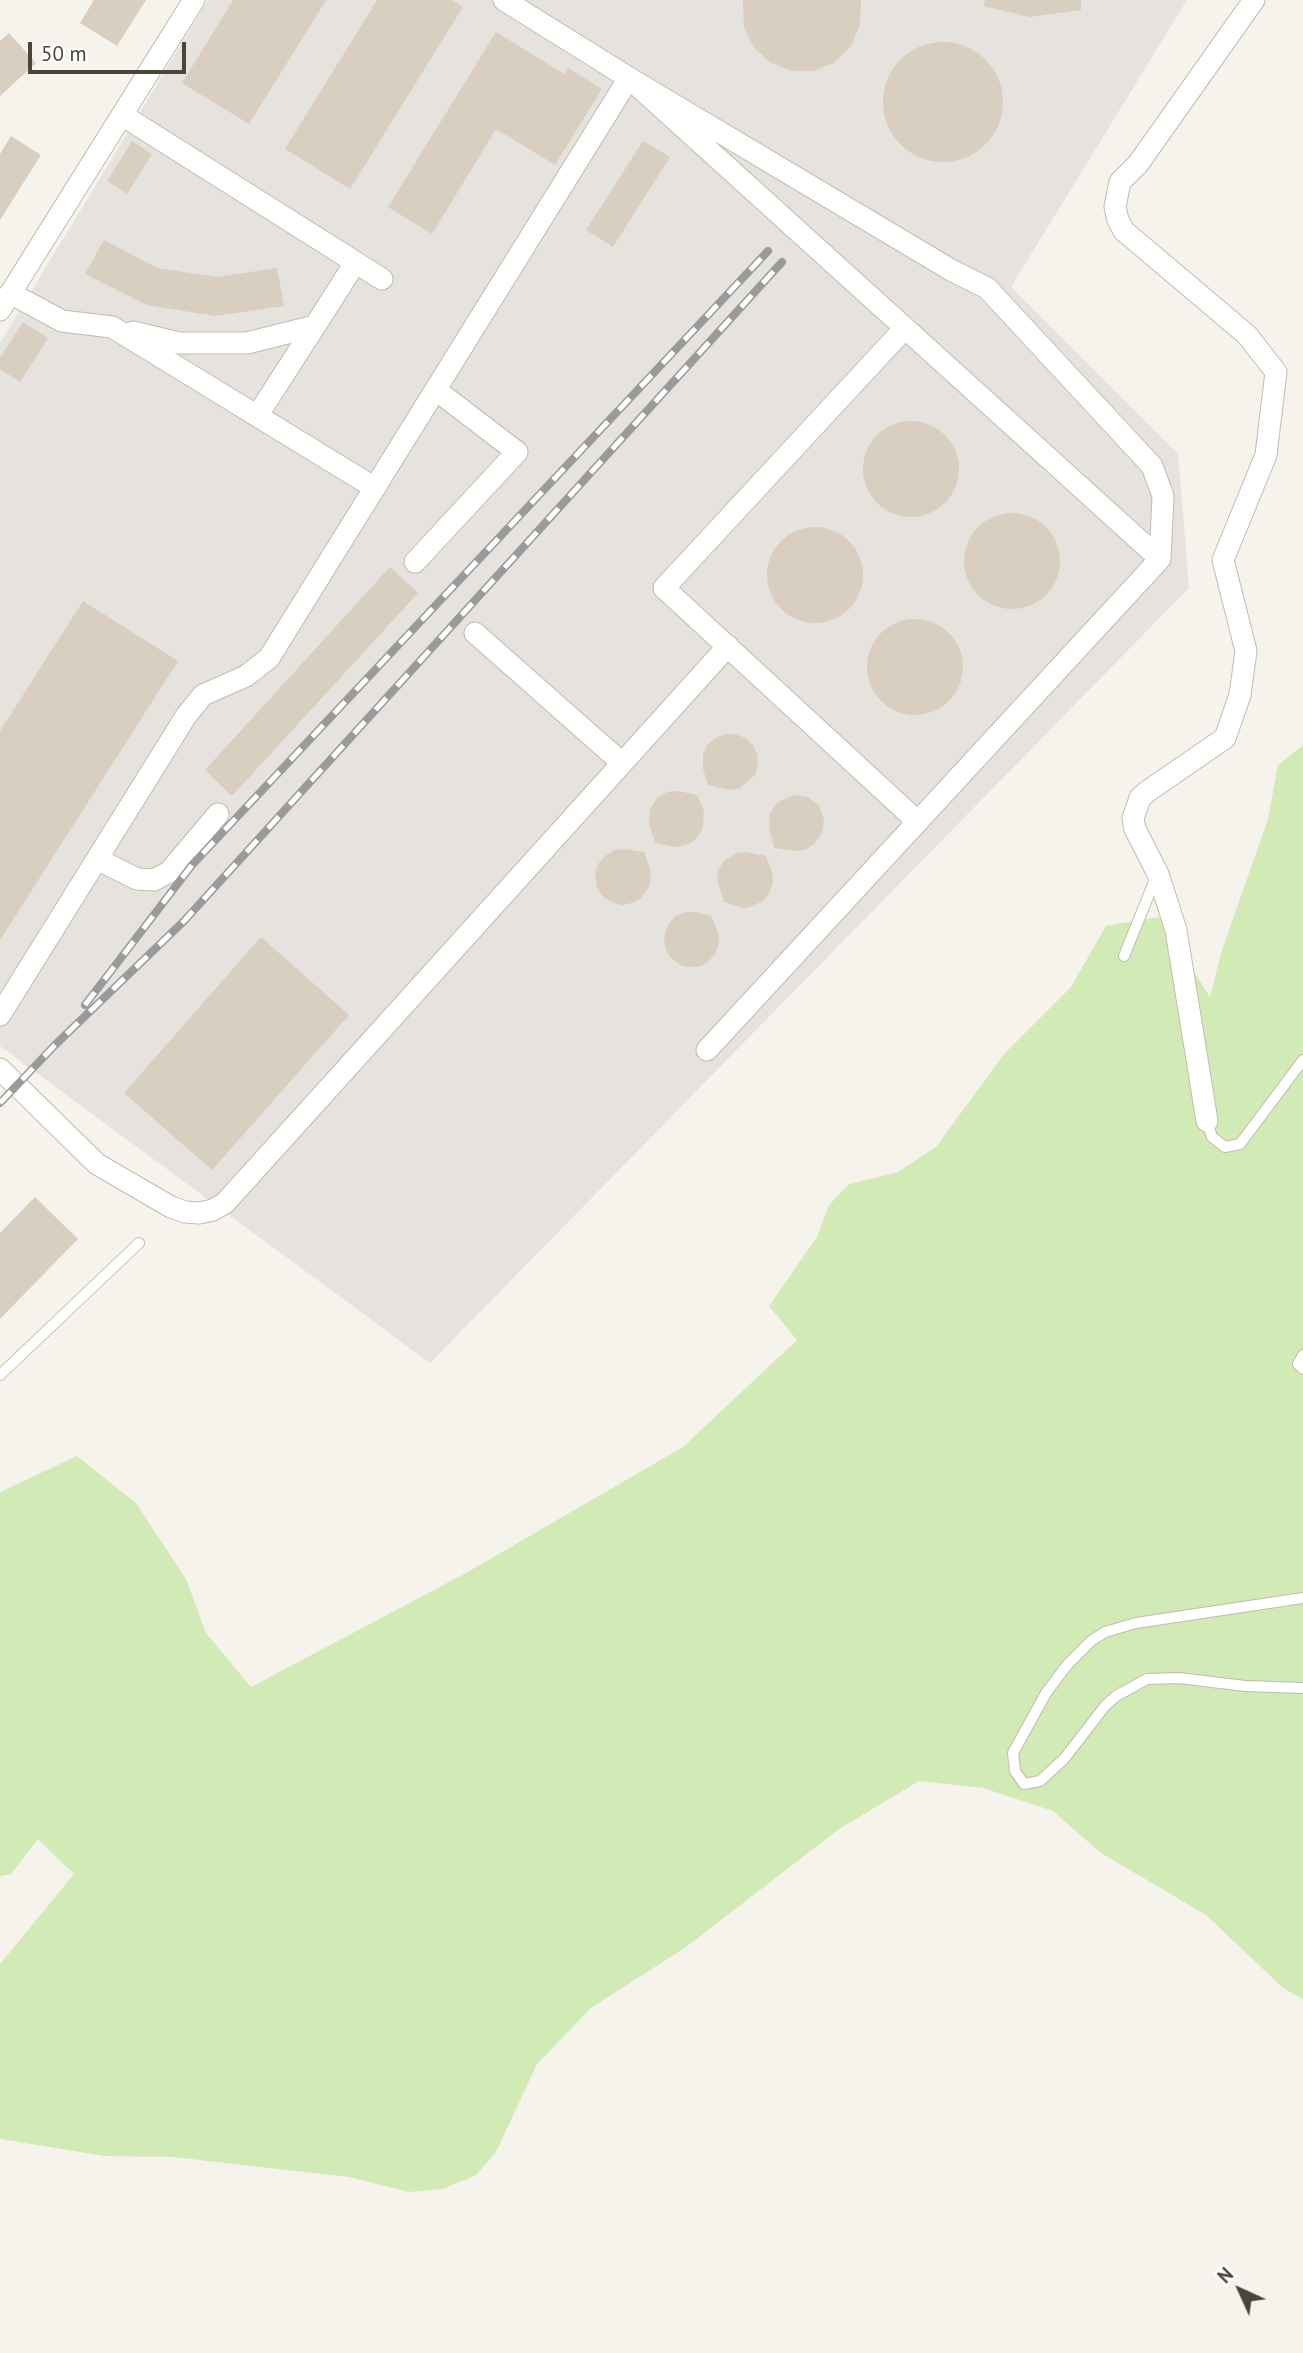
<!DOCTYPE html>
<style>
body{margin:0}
#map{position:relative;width:1303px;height:2353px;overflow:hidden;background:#f6f3ec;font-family:"PT Sans",sans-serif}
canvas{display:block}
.north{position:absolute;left:1205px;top:2255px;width:70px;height:70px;-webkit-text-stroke:5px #fff;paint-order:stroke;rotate:315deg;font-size:19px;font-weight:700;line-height:28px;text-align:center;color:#4b4439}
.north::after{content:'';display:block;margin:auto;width:24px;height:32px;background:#4b4439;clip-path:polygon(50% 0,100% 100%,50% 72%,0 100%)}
.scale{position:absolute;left:28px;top:42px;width:158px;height:32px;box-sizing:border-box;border:4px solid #4b4439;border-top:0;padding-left:9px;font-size:21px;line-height:24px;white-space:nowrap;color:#4b4439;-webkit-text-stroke:5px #fff;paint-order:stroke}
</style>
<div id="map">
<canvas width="1303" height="2353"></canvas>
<div class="north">N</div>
<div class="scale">50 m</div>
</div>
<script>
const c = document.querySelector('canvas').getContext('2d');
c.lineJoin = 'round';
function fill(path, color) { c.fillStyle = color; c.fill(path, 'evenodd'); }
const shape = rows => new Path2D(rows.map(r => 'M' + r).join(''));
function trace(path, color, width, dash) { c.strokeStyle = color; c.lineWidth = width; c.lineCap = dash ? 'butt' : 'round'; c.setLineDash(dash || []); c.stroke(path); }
fill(shape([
 [208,0,1187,0,1011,287,1178,454,1189,588,430,1363,0,1046,0,343]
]), '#e6e2dd');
fill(shape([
 [1303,745,1303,1999,1283,1988,1206,1915,1101,1853,1053,1811,983,1788,919,1781,839,1829,686,1947,591,2008,537,2064,496,2152,476,2175,443,2189,409,2192,349,2177,173,2157,105,2156,0,2139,0,1964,74,1874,38,1839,11,1874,0,1876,0,1492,77,1456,136,1503,186,1579,206,1633,251,1687,466,1573,683,1447,797,1340,769,1306,817,1237,829,1205,849,1184,898,1172,936,1147,1004,1054,1071,987,1106,926,1159,917,1210,997,1221,953,1268,819,1278,765]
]), '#d2eab5');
fill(shape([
 [94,0,146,0,117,46,80,23],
 [233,0,326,0,249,124,182,83],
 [377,0,452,0,463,7,350,189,285,149],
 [743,0,861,0,860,25,851,46,835,62,814,71,792,71,771,63,754,48,744,27],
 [985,0,1081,0,1081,10,1030,17,984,6],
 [496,32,564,74,568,68,602,89,555,165,496,129,432,234,388,207],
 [9,33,36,63,0,96,0,41],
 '883 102a60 60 0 1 1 120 0a60 60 0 1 1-120 0Z',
 [11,136,41,155,0,220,0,154],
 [132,141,152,154,127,194,107,181],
 [643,141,670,157,613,247,586,230],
 [104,240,157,268,217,277,277,268,284,306,215,316,147,305,85,274],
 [23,322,48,338,20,382,0,369,0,358],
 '863 469a48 48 0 1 1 96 0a48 48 0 1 1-96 0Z',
 '964 561a48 48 0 1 1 96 0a48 48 0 1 1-96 0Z',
 '767 575a48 48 0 1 1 96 0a48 48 0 1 1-96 0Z',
 [390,567,418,593,232,796,205,770],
 [83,601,178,661,0,940,0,731],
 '867 667a48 48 0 1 1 96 0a48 48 0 1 1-96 0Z',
 [725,734,735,734,745,738,753,745,757,754,758,765,755,775,740,788,729,790,708,785,703,769,703,755,707,745,715,738],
 [678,791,697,795,704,811,703,828,695,840,686,845,675,847,655,843,649,823,650,809,658,797,667,792],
 [794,795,808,797,819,806,824,819,822,833,814,844,805,850,795,851,774,848,769,827,770,813,778,802],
 [625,849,644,852,650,869,651,880,649,887,641,898,632,903,622,905,612,902,603,897,597,888,595,874,598,864,605,856,614,850],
 [746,852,766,856,772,872,773,883,769,893,763,901,750,907,743,908,724,902,717,880,718,870,724,861,736,853],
 [686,912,696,912,711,916,718,932,719,942,716,952,710,960,701,966,690,967,680,965,669,956,665,947,664,936,669,923,676,916],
 [261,937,349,1015,212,1170,124,1093],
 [35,1197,78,1239,0,1319,0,1233]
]), '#d8cfc1');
const lane = shape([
 [1124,956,1156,877],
 [1207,1121,1212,1137,1225,1147,1240,1144,1303,1060],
 [1303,1355,1298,1364,1303,1369],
 [0,1375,139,1243],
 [1303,1598,1136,1623,1105,1632,1091,1641,1067,1665,1046,1693,1013,1753,1015,1771,1024,1784,1040,1781,1064,1759,1105,1706,1116,1696,1147,1679,1179,1678,1245,1686,1303,1688]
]);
const street = shape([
 [504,0,629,78,951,270,987,288,1152,466,1163,496,1160,559,629,78],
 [122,115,382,279],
 [10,293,62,321,112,327,375,488],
 [0,310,194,0],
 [905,328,664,588,918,822],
 [133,332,179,343,247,343,315,326,355,263],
 [257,416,315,326],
 [415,562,517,452,436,390],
 [475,633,622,763],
 [97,859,137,879,154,880,169,872,218,814],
 [0,1015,186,716,203,695,246,676,269,658,629,78],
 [707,1050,1160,559],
 [0,1069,97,1164,171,1207,185,1212,199,1213,213,1210,225,1203,728,646],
 [1207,1121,1176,930,1158,874,1135,829,1133,818,1140,798,1148,791,1225,738,1240,695,1246,651,1223,560,1266,455,1276,372,1247,335,1124,231,1118,220,1115,207,1120,182,1138,164,1254,0]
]);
trace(lane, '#c2bbae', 12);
trace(street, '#c2bbae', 23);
trace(lane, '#fff', 10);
trace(street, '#fff', 21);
const rail = shape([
 [85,1005,192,865,768,251],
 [0,1103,55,1045,184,921,782,262]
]);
trace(rail, '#9a9a9a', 8);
trace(rail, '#fff', 5, [16]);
</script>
